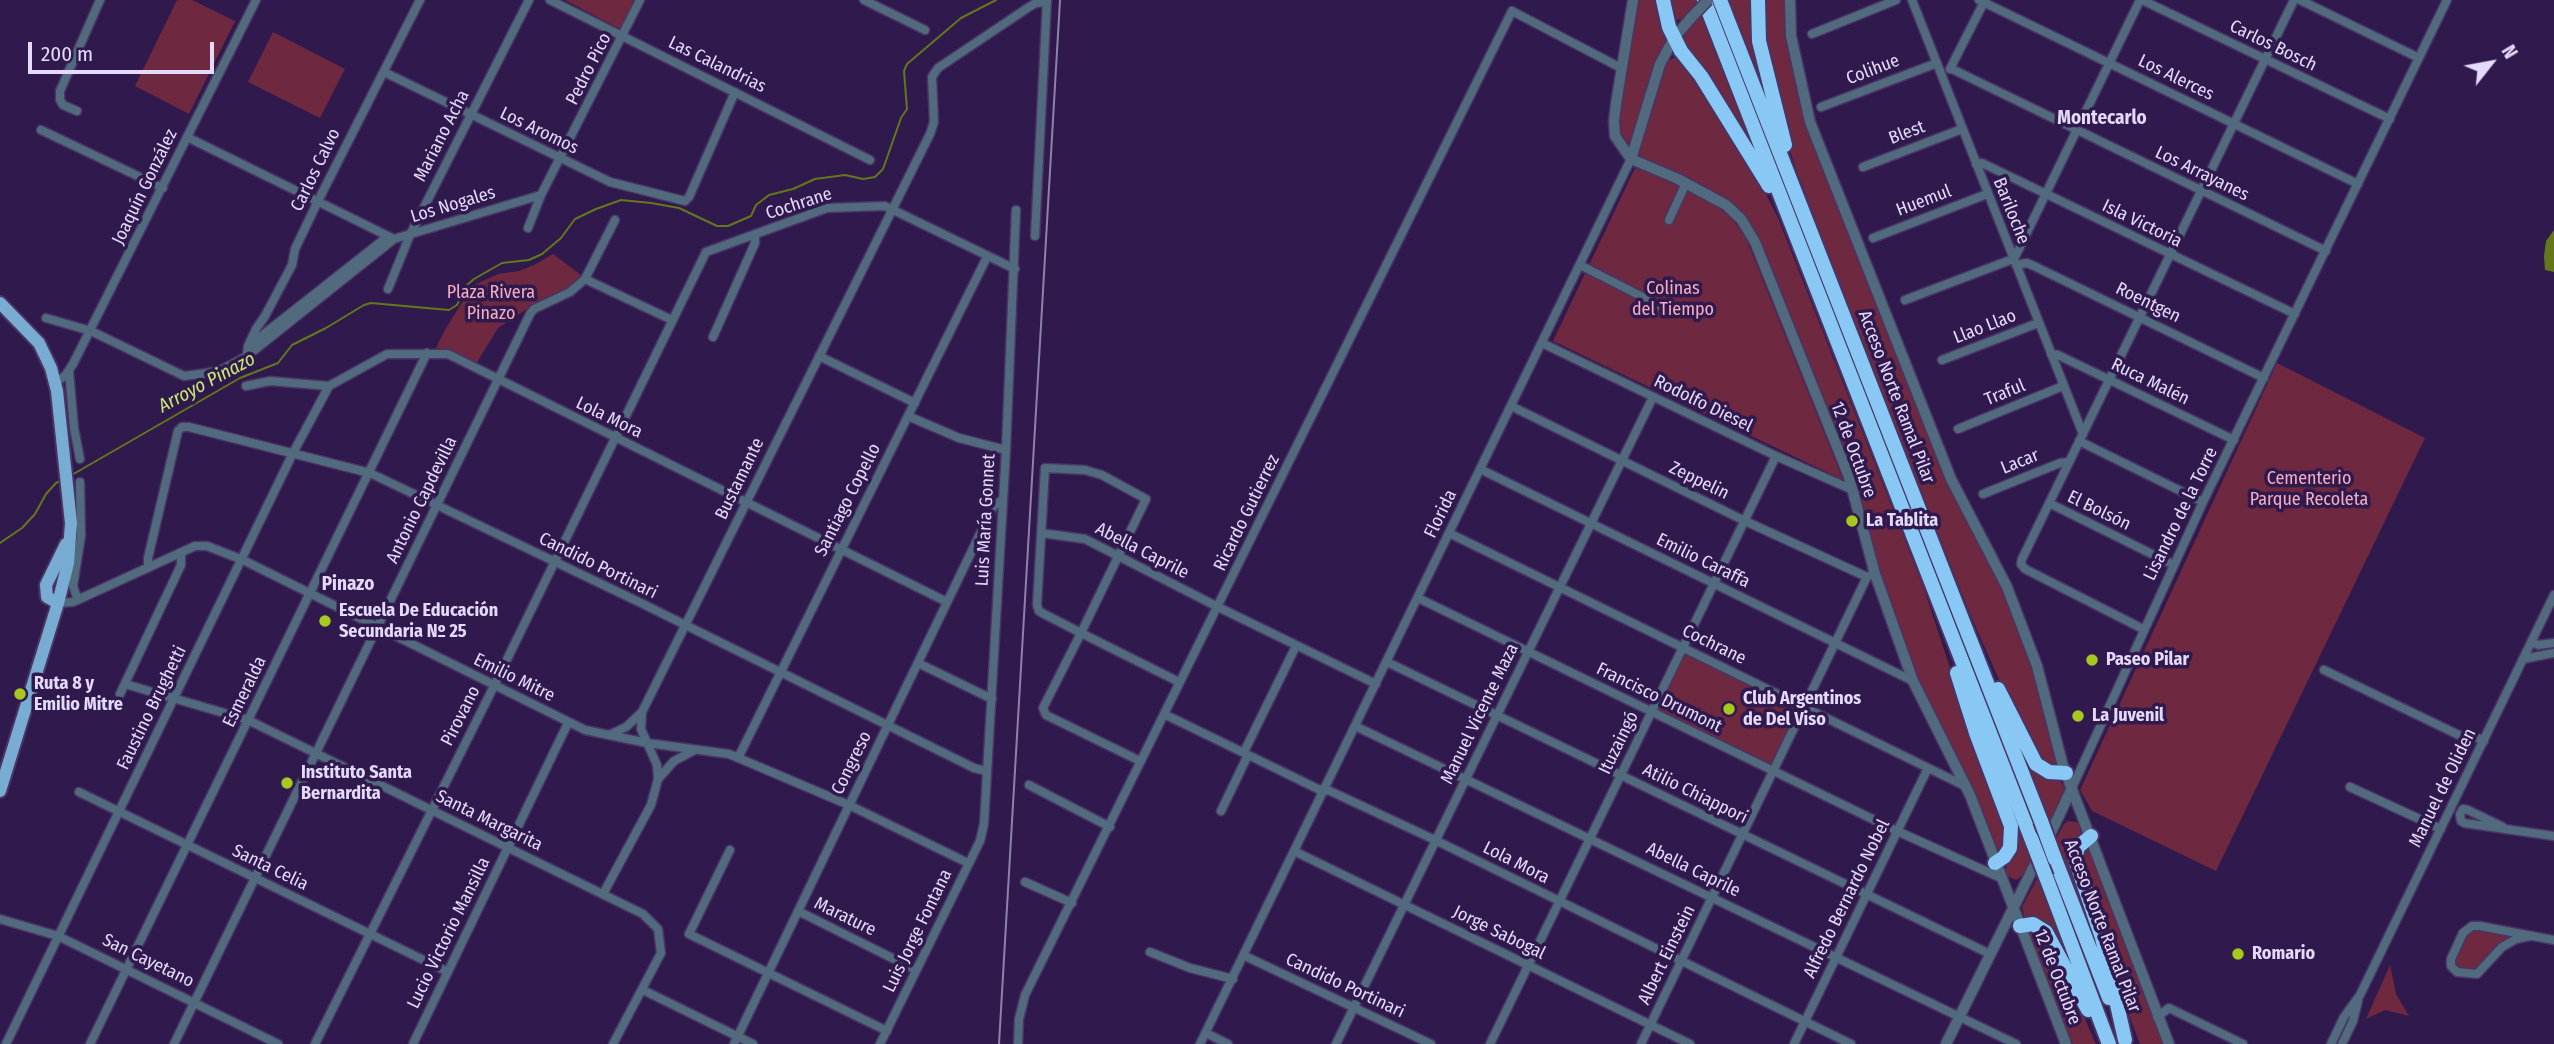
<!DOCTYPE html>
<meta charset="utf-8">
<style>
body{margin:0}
#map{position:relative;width:2554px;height:1044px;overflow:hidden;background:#301a4d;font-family:"Fira Sans Condensed",sans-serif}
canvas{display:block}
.north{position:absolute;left:2456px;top:28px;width:70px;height:70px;-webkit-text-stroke:5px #301a4d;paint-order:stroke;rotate:59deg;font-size:19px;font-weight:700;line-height:28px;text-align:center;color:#e5dafb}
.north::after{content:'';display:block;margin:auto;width:24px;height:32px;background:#e5dafb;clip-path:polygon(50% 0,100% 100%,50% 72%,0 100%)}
.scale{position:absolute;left:28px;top:42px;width:186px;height:32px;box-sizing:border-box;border:4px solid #e5dafb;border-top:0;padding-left:9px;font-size:21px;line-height:24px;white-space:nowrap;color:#e5dafb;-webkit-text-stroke:5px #301a4d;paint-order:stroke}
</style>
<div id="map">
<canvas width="2554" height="1044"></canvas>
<div class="north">N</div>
<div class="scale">200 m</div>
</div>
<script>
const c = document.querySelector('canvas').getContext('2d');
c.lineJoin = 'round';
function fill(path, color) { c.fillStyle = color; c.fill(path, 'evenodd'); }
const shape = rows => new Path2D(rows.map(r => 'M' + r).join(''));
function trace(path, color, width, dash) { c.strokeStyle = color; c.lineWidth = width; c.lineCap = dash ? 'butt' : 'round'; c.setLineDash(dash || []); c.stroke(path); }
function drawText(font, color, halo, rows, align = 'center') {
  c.font = font + ' "Fira Sans Condensed",sans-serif'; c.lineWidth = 7; c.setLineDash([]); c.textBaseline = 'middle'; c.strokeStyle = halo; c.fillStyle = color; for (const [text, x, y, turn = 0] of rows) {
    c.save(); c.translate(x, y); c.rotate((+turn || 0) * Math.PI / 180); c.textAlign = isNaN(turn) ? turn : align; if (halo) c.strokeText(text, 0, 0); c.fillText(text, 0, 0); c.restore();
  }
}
fill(shape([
 [177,0,192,0,235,21,189,114,135,86],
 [565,0,635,0,620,29],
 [1637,0,1659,0,1667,42,1652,73,1633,141,1626,144,1619,137,1618,121],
 [1667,0,1696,0,1758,160,1688,53,1683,41,1685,34,1695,22,1691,12,1683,19,1675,20,1673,18],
 [1726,0,1756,0,1768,98,1757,74],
 [1762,0,1786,0,1785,32,1805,117,1939,457,1995,566,2035,671,2057,762,2055,768,2046,769,2019,725,1970,614,1852,317,1796,169,1782,126,1761,10],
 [273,32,345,69,320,118,248,82],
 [1673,58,1679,58,1700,81,1750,162,1778,218,1923,586,1975,743,2008,835,2001,854,1996,852,1928,709,1884,591,1823,401,1759,242,1746,219,1640,158,1639,155,1664,64],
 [1635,168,1673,182,1715,205,1731,217,1746,238,1843,480,1553,341],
 [553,254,581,275,571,286,530,307,498,328,476,364,451,351,436,348,445,330,472,286,498,274,519,271,534,265],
 [2277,363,2425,438,2216,871,2092,811,2080,790],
 [1685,651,1801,709,1773,767,1656,709],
 [2007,718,2043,774,2059,780,2066,789,2024,875,2016,880,2007,876,2005,871,2010,855,2010,806,2027,848,2045,815],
 [2068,821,2077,822,2081,826,2082,832,2075,843,2103,961,2055,840,2064,824],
 [2089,845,2094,854,2097,869,2164,1044,2140,1044,2119,989,2078,856],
 [2038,877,2042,886,2077,980,2033,922,2024,916,2022,907],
 [2476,928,2514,937,2478,971,2456,968,2454,961,2464,938,2469,930],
 [2034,930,2038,931,2072,990,2096,1044,2073,1044,2028,938,2030,932],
 [2390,965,2396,994,2409,1016,2385,1010,2366,1019]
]), '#6e2840');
fill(shape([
 [2554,230,2554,272,2545,270,2544,256,2546,241]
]), '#64771b');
trace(shape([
 [70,476,240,378,278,363,292,345,326,328,364,305,371,303,449,310,457,305,466,286,474,279,502,263,529,260,542,254,561,238,575,219,596,209,621,200,651,203,679,208,717,226,728,226,751,216,756,205,769,195,793,189,815,179,845,175,863,179,875,177,883,169,901,118,907,109,904,71,907,64,961,18,996,0],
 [0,543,22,528,35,514,46,494,56,483,62,480]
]), '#64771b', 2);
const minor = shape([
 [550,0,870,160],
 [864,0,925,30],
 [1912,0,2083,434],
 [1979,0,2358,184],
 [2142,0,2390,119],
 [2300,0,2419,58],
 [1812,34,1896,0],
 [1950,69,1985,0],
 [1952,69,2326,251],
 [384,72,610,182,685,201,689,197,735,92],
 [1821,107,1937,63],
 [77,111,63,105,60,100,60,91,100,0],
 [41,130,163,188],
 [187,137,394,239,541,195],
 [1976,164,1982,163,2295,314],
 [1863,167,1962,129],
 [1669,220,1686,183],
 [528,228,541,195,640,0],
 [1035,236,1047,0],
 [1873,238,1987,194],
 [1580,265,1672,312],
 [2016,265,2027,263,2034,266,2264,378],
 [585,279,672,320],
 [388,289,410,235,529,0],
 [1905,300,2013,259,2016,255,2140,0],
 [46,318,91,331,184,376,207,373,223,369,247,356,394,239],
 [713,337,755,243,755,235],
 [1542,343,1776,456,1853,490],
 [250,345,382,241,386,235],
 [2051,354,2058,355,2234,440],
 [247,356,248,346,256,329,265,316,292,265,295,249,318,201,420,0],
 [819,356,915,403],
 [1942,360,2038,323],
 [69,371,74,428,80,459],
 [56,382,65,376,73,364,256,0],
 [246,386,270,381,329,386,387,354,448,354,947,602],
 [1511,406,1745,521,1867,577,1871,575],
 [908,416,959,438,1006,450],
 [1958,429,2063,386],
 [2079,441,2203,502],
 [1480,469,1913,681],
 [1983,494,2060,463,2069,462],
 [2049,503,2174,565],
 [1041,533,1085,539,1218,607,1376,684],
 [1449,533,1965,786],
 [148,568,148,558,178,431,182,427,189,427,370,473,641,603,974,768,986,771],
 [1418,598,1897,831,2001,878],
 [78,600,73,586,81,536,80,482],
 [58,603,73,602,195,546,207,546,243,560,585,730,647,743,729,754,849,805,968,863],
 [2143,629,2025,569,2021,564,2022,559,2294,0],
 [2532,642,2538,645,2554,643],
 [2523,659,2554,653],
 [1387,662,1990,954],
 [918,663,992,699],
 [2324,670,2465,738],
 [125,684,248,720,643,914,658,929,661,953,613,1044],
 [120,694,181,565,181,553],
 [1164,714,1318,789,1330,791,1435,840,1851,1044],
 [1355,726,2016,1044],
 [609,735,626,727,640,714],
 [2473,736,2484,741],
 [1244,752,1296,646],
 [738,758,987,257],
 [1140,761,1046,715,1043,708,1081,633,1146,499,1102,475,1085,470,1045,468,1037,605,1039,611,1044,614,1081,633,1179,682],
 [658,779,674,761,693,751],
 [1029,785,1110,827],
 [2350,787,2441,829],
 [2072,788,2203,502,2447,0],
 [79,792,448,972],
 [1221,811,1248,755],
 [2503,827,2468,810,2463,809,2460,814,2461,821,2464,823,2554,836],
 [730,850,689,934,887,1031],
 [1294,851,1690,1044],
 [1025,882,1072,903],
 [603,894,651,805,658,779,657,765,641,729,642,712,930,134,934,122,932,77,938,68,1029,7,1036,3,1047,2],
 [798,911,916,970],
 [0,919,58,936,278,1044],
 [2530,936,2516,939,2502,947,2477,974,2457,972,2451,966,2451,959,2463,933,2472,926,2480,926,2554,940],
 [1150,952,1190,968,1233,979],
 [1245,956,1431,1044],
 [643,990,753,1044],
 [2157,1017,2169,1008,2243,1044],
 [1206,1033,1228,1044],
 [6,1044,293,453,329,386],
 [90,1044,427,353],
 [174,1044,530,314,534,309,570,292,585,279,615,220],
 [315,1044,494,686,706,252,827,208,885,206,1015,269],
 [413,1044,568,723],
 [734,1044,993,507,1003,499],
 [880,1044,980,841,984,824,1006,450,1016,210],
 [1018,1044,1019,1019,1025,995,1512,11,1621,68],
 [1200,1044,1631,159],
 [1336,1044,1653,397],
 [1490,1044,1776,456],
 [1641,1044,1867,577],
 [1794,1044,1928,768],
 [2331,1044,2344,1017,2360,995,2554,595],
 [2342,1044,2353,1021,2358,1001]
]);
const tertiary = shape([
 [1633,0,1616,104,1614,121,1615,136,1631,159,1678,179,1726,205,1741,219,1755,242,1849,477,1875,574,1913,681,1970,795,2066,1044],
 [1790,0,1791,36,1810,122,1951,479,2007,587,2037,666,2063,766,2169,1044],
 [1631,159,1660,64,1674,38,1690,19],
 [2047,841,2072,788],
 [1946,1044,2040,854]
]);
const primary = shape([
 [0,303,39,343,51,368,57,391,71,523,68,563,58,603,0,791],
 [58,603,47,597,46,585,66,544]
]);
const motorway = shape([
 [1663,0,1669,27,1681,51,1701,76,1769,186],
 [1704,0,2031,838],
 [1720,0,2041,821],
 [1758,0,1759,41,1785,145],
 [1957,673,1976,733,2011,826,2010,848,2004,857,1995,863],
 [1998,689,2036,764,2049,772,2066,773],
 [2091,836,2078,847,2075,859,2102,938,2125,1040],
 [2055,859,2109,998],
 [2046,877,2109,1044],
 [2020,926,2033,924,2046,932,2088,1010]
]);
trace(minor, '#493565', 11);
trace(tertiary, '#493565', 13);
trace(primary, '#493565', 16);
trace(motorway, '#493565', 18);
trace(minor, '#526a7d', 8);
trace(tertiary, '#526a7d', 10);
trace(primary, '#79acd2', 12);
trace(motorway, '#89c7f4', 14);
trace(shape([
 [999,1044,1060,0]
]), '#9181aa', 2);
const tertiaryBridge = shape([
 [1690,19,1708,0]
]);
const motorwayBridge = shape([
 [2041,821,2055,859],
 [2031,838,2046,877]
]);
trace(tertiaryBridge, '#493565', 13, []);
trace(motorwayBridge, '#493565', 18, []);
trace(tertiaryBridge, '#526a7d', 10);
trace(motorwayBridge, '#89c7f4', 14);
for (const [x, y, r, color] of [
 [1852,521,7,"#a7c81f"],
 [325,621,7,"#a7c81f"],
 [2092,660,7,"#a7c81f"],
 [20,694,7,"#a7c81f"],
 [1729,709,7,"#a7c81f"],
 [2078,716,7,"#a7c81f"],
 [287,783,7,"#a7c81f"],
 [2238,954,7,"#a7c81f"]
]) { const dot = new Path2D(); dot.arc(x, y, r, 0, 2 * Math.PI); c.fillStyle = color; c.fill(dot); trace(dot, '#301a4d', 2.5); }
drawText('18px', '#e5dafb', '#301a4d', [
 ["Carlos Bosch",2273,46,26],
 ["Las Calandrias",717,65,26],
 ["Pedro Pico",589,69,-63],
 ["Colihue",1873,70,-21],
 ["Los Alerces",2176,78,26],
 ["Los Aromos",539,131,26],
 ["Blest",1907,133,-21],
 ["Mariano Acha",442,136,-63],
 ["Carlos Calvo",316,170,-64],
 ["Los Arrayanes",2202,174,26],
 ["Joaquín González",145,187,-64],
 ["Huemul",1924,201,-21],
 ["Cochrane",799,204,-18],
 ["Los Nogales",453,205,-17],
 ["Bariloche",2011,211,68],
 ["Isla Victoria",2142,224,26],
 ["Roentgen",2148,303,26],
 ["Llao Llao",1985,327,-21],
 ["Ruca Malén",2150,382,26],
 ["Traful",2005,393,-22],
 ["Acceso Norte Ramal Pilar",1896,397,69],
 ["Rodolfo Diesel",1703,404,26],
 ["Lola Mora",609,418,26],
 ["12 de Octubre",1853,450,70],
 ["Lacar",2020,462,-22],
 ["Bustamante",740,479,-64],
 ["Zeppelin",1699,481,26],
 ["Antonio Capdevilla",422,500,-64],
 ["Santiago Copello",848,500,-63],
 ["El Bolsón",2099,511,26],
 ["Ricardo Gutierrez",1247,513,-64],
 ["Florida",1441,514,-64],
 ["Lisandro de la Torre",2181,514,-64],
 ["Luis María Gonnet",986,520,-87],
 ["Abella Caprile",1142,551,27],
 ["Emilio Caraffa",1703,561,26],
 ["Candido Portinari",598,566,26],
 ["Cochrane",1714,645,26],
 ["Emilio Mitre",514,678,26],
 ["Esmeralda",245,692,-64],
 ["Francisco Drumont",1659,698,26],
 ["Faustino Brughetti",152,708,-64],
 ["Manuel Vicente Maza",1480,714,-64],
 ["Pirovano",461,716,-63],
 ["Ituzaingó",1619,743,-64],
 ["Congreso",852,763,-64],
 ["Manuel de Oliden",2443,788,-64],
 ["Atilio Chiappori",1695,794,26],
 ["Santa Margarita",489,821,26],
 ["Lola Mora",1516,863,27],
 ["Santa Celia",270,868,26],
 ["Abella Caprile",1693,870,26],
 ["Alfredo Bernardo Nobel",1847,899,-64],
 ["Marature",845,917,26],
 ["Acceso Norte Ramal Pilar",2102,926,69],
 ["Luis Jorge Fontana",918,931,-64],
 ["Lucio Victorio Mansilla",449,933,-64],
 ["Jorge Sabogal",1499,933,26],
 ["Albert Einstein",1667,955,-64],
 ["San Cayetano",148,961,26],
 ["12 de Octubre",2057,977,69],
 ["Candido Portinari",1345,986,25]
]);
drawText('18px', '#f5adc1', '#301a4d', [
 ["Colinas",1673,289],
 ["del Tiempo",1673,310],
 ["Plaza Rivera",491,293],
 ["Pinazo",491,314],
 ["Cementerio",2309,479],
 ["Parque Recoleta",2309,500]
]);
drawText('bold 18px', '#e5dafb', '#301a4d', [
 ["La Tablita",1866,521],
 ["Escuela De Educación",339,611],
 ["Secundaria Nº 25",339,632],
 ["Paseo Pilar",2106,660],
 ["Ruta 8 y",34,684],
 ["Emilio Mitre",34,705],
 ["Club Argentinos",1743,699],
 ["de Del Viso",1743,720],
 ["La Juvenil",2092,716],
 ["Instituto Santa",301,773],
 ["Bernardita",301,794],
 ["Romario",2252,954]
], 'left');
drawText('bold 19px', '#e5dafb', '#301a4d', [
 ["Montecarlo",2102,119],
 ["Pinazo",348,585]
]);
drawText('italic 19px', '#cce975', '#301a4d', [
 ["Arroyo Pinazo",207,383,-28]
]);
</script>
